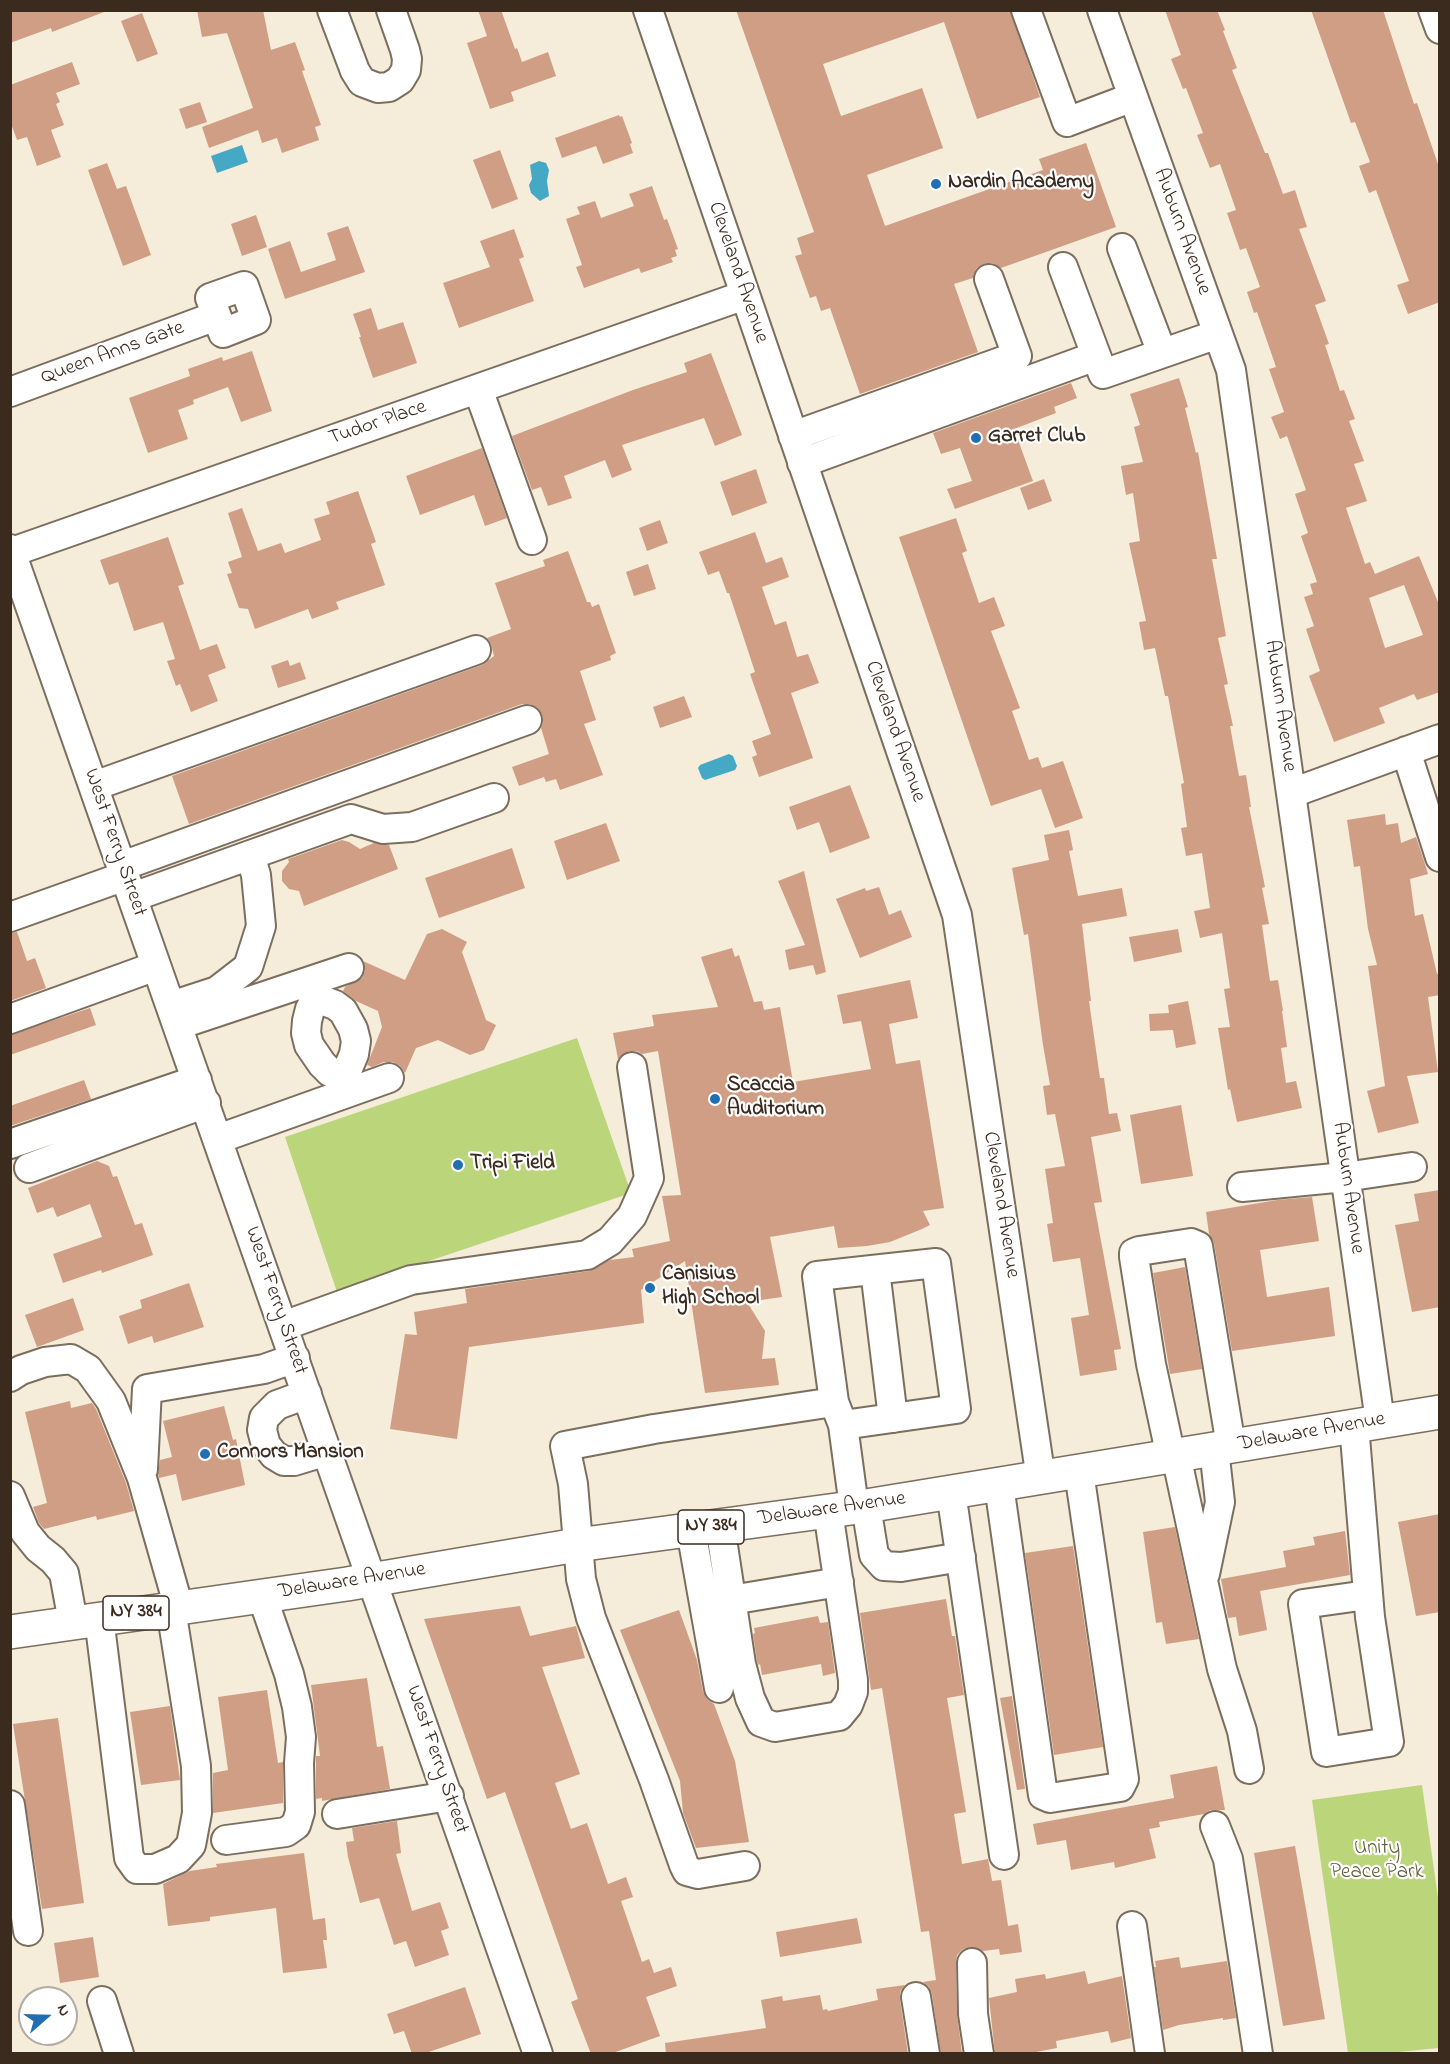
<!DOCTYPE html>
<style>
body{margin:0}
#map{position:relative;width:1450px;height:2064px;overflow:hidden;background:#f5ecd9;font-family:"Indie Flower",sans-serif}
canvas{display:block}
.frame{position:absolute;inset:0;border:12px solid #3b2a1e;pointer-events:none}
.north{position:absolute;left:18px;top:1986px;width:60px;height:60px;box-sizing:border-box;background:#fff;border:2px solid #b1aaa5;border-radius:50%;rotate:70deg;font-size:16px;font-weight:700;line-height:24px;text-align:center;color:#3b2a1e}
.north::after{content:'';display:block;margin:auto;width:21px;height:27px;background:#1f6fb2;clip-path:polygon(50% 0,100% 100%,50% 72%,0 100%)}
</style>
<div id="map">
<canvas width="1450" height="2064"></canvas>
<div class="frame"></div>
<div class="north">N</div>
</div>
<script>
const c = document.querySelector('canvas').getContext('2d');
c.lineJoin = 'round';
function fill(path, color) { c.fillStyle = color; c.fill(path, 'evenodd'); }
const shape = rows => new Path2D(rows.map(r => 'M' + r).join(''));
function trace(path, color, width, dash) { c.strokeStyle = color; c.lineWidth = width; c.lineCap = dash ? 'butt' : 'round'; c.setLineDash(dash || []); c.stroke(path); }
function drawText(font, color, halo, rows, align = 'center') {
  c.font = font + ' "Indie Flower",sans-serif'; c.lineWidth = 4.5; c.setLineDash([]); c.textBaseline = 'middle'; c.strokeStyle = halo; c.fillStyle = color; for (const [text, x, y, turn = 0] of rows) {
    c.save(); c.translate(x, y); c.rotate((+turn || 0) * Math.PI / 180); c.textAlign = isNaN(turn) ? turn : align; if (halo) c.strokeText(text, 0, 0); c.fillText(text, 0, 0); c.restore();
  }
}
fill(shape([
 [577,1038,631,1193,337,1292,285,1137],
 [1422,1785,1440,1912,1439,2048,1388,2053,1348,2053,1312,1800]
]), '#bad57a');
fill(shape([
 [242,145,248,162,217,173,211,156],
 [539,161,546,163,549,170,547,181,549,196,540,201,531,193,529,185,532,179,530,165],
 [729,754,733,756,737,766,735,770,705,780,702,778,698,768,700,765]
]), '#45a8c5');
fill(shape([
 [10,10,104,10,104,12,52,32,51,28,10,43],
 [197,10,263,10,271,50,295,42,305,70,302,71,321,125,315,127,319,140,282,153,277,138,262,143,258,130,209,148,202,127,253,108,227,33,202,37],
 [478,10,501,10,515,49,517,48,522,62,548,52,556,76,511,92,514,101,490,109,467,43,487,36],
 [736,10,1010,10,1040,97,977,119,944,22,823,64,841,116,922,88,943,148,867,175,885,226,1043,170,1039,159,1086,143,1116,227,1001,268,992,263,983,264,976,269,973,278,954,284,978,352,860,394,830,308,821,311,816,296,810,298,795,256,802,254,797,238,814,232],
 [1165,10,1217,10,1225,30,1223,31,1237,68,1232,70,1265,153,1268,153,1283,194,1295,190,1307,227,1299,229,1326,301,1315,305,1329,344,1325,345,1340,391,1344,390,1355,419,1349,421,1364,461,1354,464,1367,501,1346,508,1365,564,1370,562,1375,574,1419,556,1440,607,1440,692,1417,700,1414,694,1379,708,1385,723,1334,742,1309,676,1320,671,1306,629,1314,626,1304,597,1313,594,1310,584,1317,582,1301,536,1308,533,1295,494,1306,490,1287,436,1280,439,1271,417,1284,412,1269,369,1276,367,1257,312,1254,313,1247,292,1260,287,1246,248,1240,250,1227,213,1236,210,1220,164,1210,168,1197,135,1203,133,1186,88,1183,89,1171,59,1181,55],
 [1404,585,1423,635,1385,648,1369,598],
 [1311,10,1383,10,1414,104,1417,103,1440,170,1440,302,1408,314,1397,285,1409,281,1376,190,1369,193,1359,166,1370,162,1355,122,1351,123],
 [142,13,158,54,137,62,121,21],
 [72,62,80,84,56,93,60,102,56,104,64,125,51,130,61,157,37,166,27,137,17,140,10,121,10,85],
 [200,102,207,122,186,129,179,109],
 [619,115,620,117,622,116,632,143,630,144,633,153,603,164,596,146,562,158,555,138],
 [500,150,518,199,492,209,473,160],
 [107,163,117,189,126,186,151,255,123,266,88,170],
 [652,186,664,220,667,219,678,249,675,250,677,256,671,258,673,262,641,273,639,268,584,288,576,267,582,265,566,219,580,214,577,207,595,201,601,218,634,206,629,194],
 [256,215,267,247,242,256,231,224],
 [348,226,365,272,285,299,268,249,290,241,301,272,336,260,327,233],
 [514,229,524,257,519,259,534,301,459,328,443,283,490,267,480,241],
 [371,308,378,330,403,322,417,363,373,378,359,337,361,337,353,314],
 [252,351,272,411,241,422,228,387,193,400,194,404,178,410,188,439,148,453,129,398,190,376,188,369,222,357,223,361],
 [711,353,742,435,715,446,704,418,622,445,632,470,612,478,605,460,564,476,572,498,548,506,541,487,532,490,512,436,633,390,687,372,684,363],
 [1179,378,1188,407,1185,408,1196,453,1198,452,1217,559,1212,559,1226,636,1218,638,1228,684,1224,685,1233,726,1230,726,1239,776,1246,775,1251,807,1249,807,1265,887,1262,888,1269,924,1262,925,1270,981,1278,980,1283,1011,1282,1011,1287,1047,1281,1048,1286,1083,1296,1081,1302,1108,1237,1122,1230,1089,1228,1090,1218,1028,1230,1027,1224,989,1230,988,1222,933,1200,938,1194,911,1210,908,1202,853,1186,856,1181,828,1187,827,1181,784,1184,783,1168,696,1165,696,1155,648,1144,650,1139,622,1146,621,1129,543,1140,541,1133,493,1126,495,1121,466,1143,462,1134,427,1140,425,1130,394],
 [1071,383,1077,398,1054,407,1056,413,1014,429,1033,481,955,509,947,489,972,481,960,448,941,454,933,433],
 [482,448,507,518,485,526,474,495,420,515,406,476],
 [756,469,767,503,732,516,720,482],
 [1044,479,1052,501,1028,510,1020,488],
 [358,491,376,542,371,544,385,585,336,602,339,609,312,619,308,609,255,629,248,609,239,608,227,574,232,573,228,562,242,557,228,513,242,508,258,551,281,543,285,553,321,540,314,519,330,514,326,502],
 [956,518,967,551,962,553,979,603,994,597,1005,626,991,631,1020,708,1012,711,1029,760,1038,757,1042,768,1063,761,1083,818,1055,828,1041,789,991,806,899,537],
 [660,520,668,543,647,551,639,528],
 [755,532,766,563,782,557,789,577,762,587,775,625,786,621,797,657,808,654,819,683,791,693,813,758,759,777,752,757,757,755,752,741,771,734,750,674,755,672,729,593,727,593,719,571,708,575,699,552],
 [168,537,184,584,178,586,200,650,217,644,226,668,208,675,218,701,191,712,180,684,176,686,167,661,175,659,163,622,134,631,118,582,109,585,100,560],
 [568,551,587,602,590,602,592,607,599,604,616,653,610,656,611,660,580,671,596,720,584,724,603,775,560,790,556,779,546,782,544,777,519,786,512,767,549,754,541,728,543,722,542,714,537,707,529,704,522,704,189,824,172,776,482,665,494,656,491,644,487,638,511,629,495,583,545,566,543,560],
 [648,564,656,589,634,596,626,572],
 [288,660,290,666,300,662,306,679,278,688,271,666],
 [684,696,692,717,660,728,653,707],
 [850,785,870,838,830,853,819,822,797,830,789,807],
 [1385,814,1386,825,1398,823,1401,843,1416,837,1424,861,1428,874,1410,879,1415,916,1423,914,1437,974,1440,973,1440,995,1428,997,1438,1072,1407,1076,1419,1123,1378,1133,1367,1091,1385,1086,1368,966,1377,965,1368,929,1360,866,1354,867,1347,820],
 [606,823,620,861,567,880,554,841],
 [1069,830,1073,850,1069,851,1078,896,1122,888,1127,916,1082,924,1091,1001,1089,1001,1100,1078,1104,1078,1109,1114,1117,1113,1121,1131,1091,1137,1102,1202,1094,1203,1121,1349,1114,1350,1117,1370,1080,1376,1071,1318,1089,1315,1080,1258,1053,1262,1047,1224,1053,1223,1045,1169,1065,1166,1055,1114,1047,1115,1043,1086,1050,1085,1043,1045,1028,934,1024,935,1012,868,1049,860,1044,835],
 [342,840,349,842,360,849,374,843,389,845,398,869,304,906,299,891,289,889,282,881,282,871,289,862,288,859],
 [512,848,525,888,439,918,425,878],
 [804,871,826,972,816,975,813,965,789,970,785,950,805,945,778,881],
 [879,887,889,915,901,910,912,937,860,958,836,899,865,888,866,891],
 [442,929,467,942,462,952,486,1020,496,1025,484,1050,470,1055,438,1040,416,1048,405,1073,400,1066,393,1062,384,1062,372,1067,367,1065,382,1027,378,1011,356,1001,343,991,345,987,362,978,365,971,363,961,405,980,427,934],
 [1178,929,1182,952,1134,962,1129,937],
 [17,932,27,961,35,958,46,988,10,1001,10,933],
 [732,948,735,957,739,955,754,1002,762,1001,764,1010,780,1007,793,1082,871,1069,861,1021,843,1024,837,995,910,980,918,1018,889,1024,896,1064,920,1060,944,1208,923,1211,930,1225,922,1229,890,1242,867,1246,838,1248,834,1226,770,1237,782,1297,747,1302,765,1331,762,1359,775,1358,779,1385,705,1393,685,1261,641,1290,644,1323,469,1347,457,1439,390,1429,405,1334,417,1335,414,1312,467,1303,465,1289,589,1271,610,1260,634,1257,632,1249,670,1241,662,1196,681,1195,658,1051,642,1054,637,1051,629,1051,618,1059,613,1033,654,1026,652,1015,718,1007,701,957],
 [1188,1001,1196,1044,1176,1048,1173,1030,1150,1031,1149,1014,1169,1013,1168,1005],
 [90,1008,96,1025,10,1055,10,1035],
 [84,1080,91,1099,10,1126,10,1106],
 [1181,1105,1193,1176,1141,1184,1130,1115],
 [97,1161,109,1166,113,1177,117,1176,135,1225,142,1223,153,1255,102,1273,101,1270,63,1283,53,1254,102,1237,90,1204,57,1217,53,1207,37,1213,28,1188],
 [1440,1190,1440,1307,1412,1312,1395,1225,1419,1221,1414,1194],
 [1312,1197,1319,1241,1260,1250,1267,1297,1329,1287,1335,1336,1232,1351,1214,1243,1209,1234,1206,1212,1277,1200],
 [1185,1267,1202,1369,1170,1374,1153,1273],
 [189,1283,204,1327,154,1343,152,1336,128,1344,119,1316,142,1308,140,1300],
 [73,1298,84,1330,37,1347,25,1315],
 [70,1401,71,1408,92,1403,96,1409,126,1483,134,1511,97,1520,96,1516,44,1529,39,1523,33,1507,47,1503,25,1412],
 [224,1406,233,1440,236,1439,245,1485,182,1501,176,1474,159,1478,158,1474,160,1460,172,1457,163,1421],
 [1440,1514,1440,1612,1416,1616,1398,1522],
 [1175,1527,1199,1639,1166,1644,1162,1622,1156,1623,1143,1532],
 [1345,1531,1350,1575,1260,1591,1267,1630,1239,1636,1236,1617,1228,1618,1221,1579,1286,1567,1283,1551,1315,1545,1313,1537],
 [1073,1546,1103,1747,1054,1755,1025,1553],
 [946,1599,952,1636,955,1636,964,1695,947,1698,966,1812,954,1814,962,1864,988,1859,992,1881,1001,1880,1008,1926,1018,1924,1022,1952,1000,1955,999,1949,983,1951,971,1947,963,1949,957,1955,956,1963,957,2014,962,2054,941,2054,932,1994,929,1987,923,1982,936,1980,929,1931,921,1932,882,1688,871,1690,860,1613],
 [520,1606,530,1636,576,1626,585,1658,542,1667,580,1774,555,1783,571,1829,587,1823,608,1884,626,1877,633,1897,621,1901,642,1962,649,1959,654,1973,671,1967,677,1986,646,1997,660,2036,610,2054,591,2054,571,2002,578,1999,505,1792,487,1799,424,1619],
 [679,1610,697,1660,703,1691,707,1699,714,1704,735,1761,749,1842,696,1848,683,1813,680,1781,620,1630],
 [818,1616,820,1623,828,1622,835,1673,823,1676,821,1664,762,1675,760,1664,758,1665,757,1661,753,1634,755,1633,754,1628],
 [367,1678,377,1747,383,1746,390,1789,322,1801,322,1798,316,1799,316,1756,320,1756,311,1685],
 [267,1690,278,1763,283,1762,283,1803,213,1813,213,1773,228,1770,218,1697],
 [1012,1696,1025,1789,1017,1790,1000,1698],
 [170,1706,180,1780,141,1785,130,1712],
 [58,1718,84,1903,42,1909,13,1724],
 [1217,1766,1225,1810,1210,1810,1204,1814,1159,1822,1160,1827,1149,1829,1156,1858,1115,1868,1114,1862,1071,1870,1066,1840,1037,1845,1033,1824,1174,1798,1170,1775],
 [397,1821,401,1853,396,1854,412,1911,440,1902,449,1928,441,1931,449,1955,415,1967,406,1941,394,1945,379,1898,360,1903,348,1857,346,1842,354,1841,352,1828],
 [1295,1846,1325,2019,1283,2026,1254,1853],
 [304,1853,313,1920,325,1918,327,1940,323,1940,327,1968,283,1973,276,1908,210,1917,210,1921,168,1926,163,1884,190,1871,217,1867,216,1864],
 [857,1918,862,1943,780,1957,776,1932],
 [93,1937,99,1977,60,1983,54,1943],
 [1179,1957,1181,1968,1227,1961,1236,2018,1223,2020,1223,2018,1179,2025,1163,2030,1154,1967,1156,1967,1155,1961],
 [1085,1971,1088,1984,1122,1976,1131,2038,1111,2043,1108,2031,1056,2041,1057,2048,1026,2054,995,2054,989,1998,1017,1992,1015,1979,1045,1974,1046,1979],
 [905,1985,900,1992,900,2000,908,2054,666,2054,665,2043,766,2028,761,2000,782,1996,783,2001,820,1995,823,2010,827,2009,828,2011,878,2000,876,1989],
 [465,1987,481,2034,423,2054,412,2054,404,2031,394,2034,387,2014]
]), '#d09e85');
const minor = shape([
 [332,10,355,71,362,82,378,88,389,87,400,80,406,70,407,59,405,50,391,10],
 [648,10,957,915,1041,1479],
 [1026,10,1067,122,1133,97],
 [1102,10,1231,370,1380,1421],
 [1433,10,1440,29],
 [1122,248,1162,353],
 [1063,267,1103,374,1218,334],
 [244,286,256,320,223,333,210,298,244,286],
 [478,389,532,540],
 [10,392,216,316],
 [793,436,1017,356,989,279],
 [802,463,1096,356],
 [10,549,538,2054],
 [12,552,745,295],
 [1406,751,1440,857],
 [94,786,476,650],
 [1292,793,1440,739],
 [122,866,527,720],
 [133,897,351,819,383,829,412,827,494,798],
 [10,917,125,876],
 [310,982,316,998,310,1009,307,1021,306,1033,309,1045,322,1064,330,1072,342,1076],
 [316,998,335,1005,343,1011,353,1029,356,1041,354,1054,349,1066,342,1076],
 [171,1006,217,991,248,967,261,926,256,875,250,855],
 [10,1019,156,966],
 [178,1025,349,968],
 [218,1139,389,1078],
 [10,1144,197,1080],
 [29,1168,206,1103],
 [1242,1187,1345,1177,1412,1167],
 [875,1270,893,1418],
 [283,1326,411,1280,587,1255,610,1241,632,1216,649,1178,632,1067],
 [10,1377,21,1370,45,1362,71,1359,88,1369,111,1401,142,1478,179,1608],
 [307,1394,277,1405,264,1418,262,1430,266,1445,274,1455,284,1461,294,1461,327,1451],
 [843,1425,956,1409,936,1263,817,1276,834,1402,843,1425,854,1507],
 [1354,1425,1370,1617,1389,1742,1326,1752,1303,1604,1367,1595],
 [1176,1455,1222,1669,1242,1731,1249,1769],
 [1171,1457,1151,1364,1134,1257,1134,1253,1139,1251,1191,1243,1198,1246,1231,1446],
 [143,1469,147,1389,264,1369,295,1358],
 [999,1485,1043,1795,1050,1798,1120,1787,1124,1779,1079,1472],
 [951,1492,1004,1855],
 [10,1496,25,1532,38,1548,53,1560,64,1573,73,1622],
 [866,1506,874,1555,884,1566,901,1567,961,1557],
 [720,1526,741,1664,750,1698,761,1722,775,1727,839,1716,848,1705,853,1692,853,1680,828,1511],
 [691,1530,719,1688],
 [1205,1574,1220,1502,1214,1449],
 [731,1600,839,1582],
 [99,1618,129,1858,137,1869,155,1869,178,1859,191,1845,197,1813,196,1766,171,1609],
 [10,1805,28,1931],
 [337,1814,449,1796],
 [1215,1826,1228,1859,1258,2054],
 [226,1840,286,1832,296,1825,300,1812,299,1763,301,1737,297,1707,289,1674,262,1596],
 [745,1866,698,1874,687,1871,684,1865,654,1780,591,1618,581,1579,573,1484,565,1446,654,1429,834,1402],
 [1132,1926,1150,2054],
 [972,1963,973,2014,979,2054],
 [916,1997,925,2054],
 [102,2001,119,2054]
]);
const major = shape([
 [10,1632,347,1584,577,1545,866,1506,1440,1412]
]);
trace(minor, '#7c6e5f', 32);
trace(major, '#7c6e5f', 36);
trace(minor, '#fff', 28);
trace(major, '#fff', 33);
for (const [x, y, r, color] of [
 [936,184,6,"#1f6fb2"],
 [976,438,6,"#1f6fb2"],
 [715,1099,6,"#1f6fb2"],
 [458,1165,6,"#1f6fb2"],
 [650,1288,6,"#1f6fb2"],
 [205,1454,6,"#1f6fb2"]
]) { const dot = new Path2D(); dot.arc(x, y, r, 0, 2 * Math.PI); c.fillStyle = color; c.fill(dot); trace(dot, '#fff', 2); }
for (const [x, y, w] of [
 [711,1527,66],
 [136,1613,66]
]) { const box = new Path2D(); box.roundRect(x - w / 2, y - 17, w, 34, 4.5); c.fillStyle = '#fff'; c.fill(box); trace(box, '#3b2a1e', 1.5); }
drawText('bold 20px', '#3b2a1e', null, [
 ["NY 384",711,1527],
 ["NY 384",136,1613]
]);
drawText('bold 21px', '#3b2a1e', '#fff', [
 ["Nardin Academy",948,184],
 ["Garret Club",988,438],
 ["Scaccia",727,1087],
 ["Auditorium",727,1111],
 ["Tripi Field",470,1165],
 ["Canisius",662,1276],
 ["High School",662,1300],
 ["Connors Mansion",217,1454]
], 'left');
drawText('21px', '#3b2a1e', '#fff', [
 ["Auburn Avenue",1181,232,70],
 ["Cleveland Avenue",737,273,71],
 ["Queen Anns Gate",113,354,-20],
 ["Tudor Place",378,424,-19],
 ["Auburn Avenue",1279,706,82],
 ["Cleveland Avenue",894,732,71],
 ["West Ferry Street",114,843,71],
 ["Auburn Avenue",1347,1188,82],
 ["Cleveland Avenue",1000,1205,81],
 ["West Ferry Street",275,1301,71],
 ["Delaware Avenue",1312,1433,-10],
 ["Delaware Avenue",832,1510,-8],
 ["Delaware Avenue",352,1582,-9],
 ["West Ferry Street",436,1760,71]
]);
drawText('21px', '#615d3a', '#fff', [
 ["Unity",1377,1850],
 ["Peace Park",1377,1874]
]);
</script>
